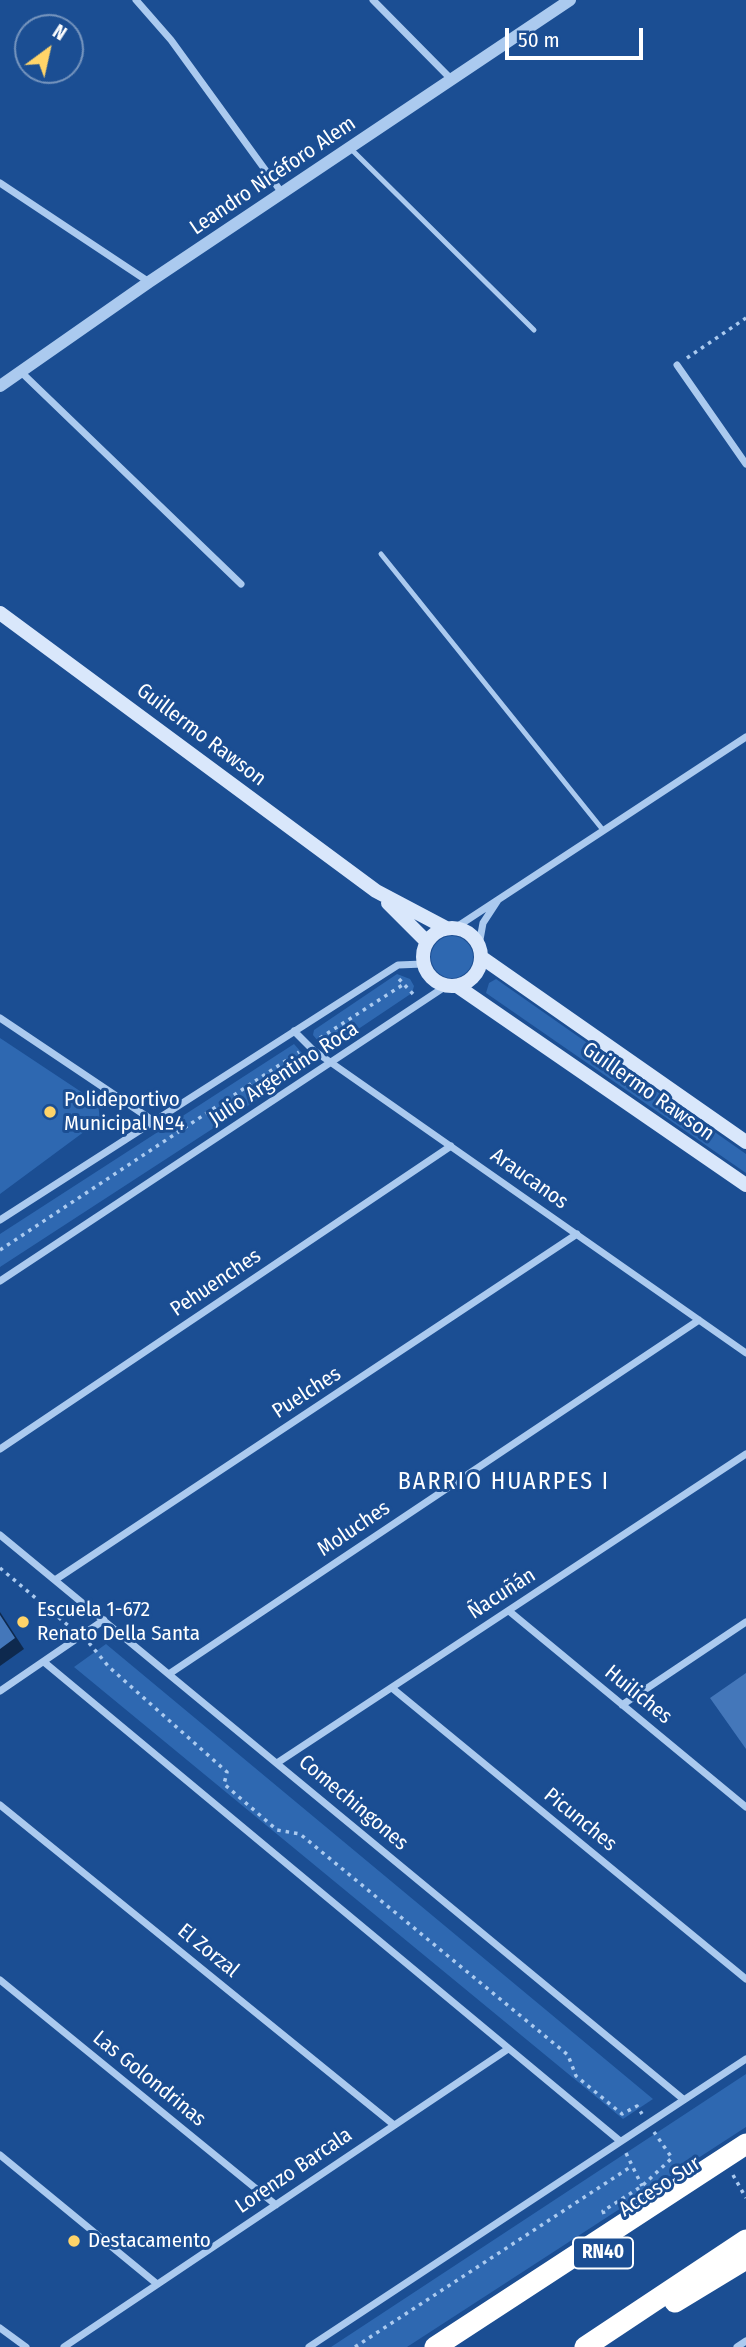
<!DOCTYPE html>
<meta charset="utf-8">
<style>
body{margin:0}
#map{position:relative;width:746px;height:2347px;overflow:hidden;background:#1b4e93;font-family:"Fira Sans Condensed",sans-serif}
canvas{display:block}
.north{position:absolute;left:14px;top:14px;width:70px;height:70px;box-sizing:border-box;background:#1b4e93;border:2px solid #7695be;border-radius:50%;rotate:33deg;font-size:19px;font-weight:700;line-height:28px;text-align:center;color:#fff}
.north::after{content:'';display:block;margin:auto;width:24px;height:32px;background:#ffd469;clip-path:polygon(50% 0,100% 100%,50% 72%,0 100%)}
.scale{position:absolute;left:505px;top:28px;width:138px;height:32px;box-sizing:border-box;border:4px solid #fff;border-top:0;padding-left:9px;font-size:21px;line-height:24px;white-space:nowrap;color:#fff;-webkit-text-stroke:5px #1b4e93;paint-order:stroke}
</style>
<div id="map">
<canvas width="746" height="2347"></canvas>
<div class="north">N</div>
<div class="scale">50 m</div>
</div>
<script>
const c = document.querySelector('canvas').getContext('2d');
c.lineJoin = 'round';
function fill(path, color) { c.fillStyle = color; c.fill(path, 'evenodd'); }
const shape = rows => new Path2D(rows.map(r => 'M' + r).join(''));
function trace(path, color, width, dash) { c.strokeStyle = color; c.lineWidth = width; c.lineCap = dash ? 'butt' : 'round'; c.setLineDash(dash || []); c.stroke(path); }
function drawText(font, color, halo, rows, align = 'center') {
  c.font = font + ' "Fira Sans Condensed",sans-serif'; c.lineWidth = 6; c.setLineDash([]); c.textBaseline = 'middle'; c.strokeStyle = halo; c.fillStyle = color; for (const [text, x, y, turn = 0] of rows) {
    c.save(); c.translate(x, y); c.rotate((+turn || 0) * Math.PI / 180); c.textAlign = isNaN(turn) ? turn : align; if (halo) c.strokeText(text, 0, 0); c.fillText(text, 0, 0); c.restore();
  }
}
fill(shape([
 '431 957a21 21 0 1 1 42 0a21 21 0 1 1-42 0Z',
 [397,974,410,979,414,986,412,993,330,1048,323,1047,313,1035,314,1030],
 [496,979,746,1154,746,1173,486,993,489,983],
 [0,1038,98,1103,100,1120,0,1194],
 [294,1044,308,1060,306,1068,0,1267,0,1234],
 [106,1644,653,2099,623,2119,74,1667],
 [746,2074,746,2127,407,2347,331,2347]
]), '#2e68b1');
fill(shape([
 [0,1612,24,1649,0,1666]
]), '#0007');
fill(shape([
 [0,1615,15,1638,0,1649],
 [746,1673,746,1749,710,1698]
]), '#4477ba');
trace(shape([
 [687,358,746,318],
 [399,979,413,994],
 [320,1038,404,984],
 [0,1250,299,1052],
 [0,1568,70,1627],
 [89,1643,109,1667,227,1772,224,1784,277,1830,300,1834,568,2055,576,2076,622,2114,637,2106,642,2114],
 [626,2153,642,2186],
 [733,2175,746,2198],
 [604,2214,603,2211,642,2186,672,2158,654,2132],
 [355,2347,632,2166]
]), '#abcaef', 3.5, [3.5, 5]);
trace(shape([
 [350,148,534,330],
 [381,554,603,830]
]), '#abcaef', 5);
trace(shape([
 [136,0,171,40,282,193],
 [373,0,451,79],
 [0,183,149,282],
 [677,365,746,464],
 [21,372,241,584],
 [455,928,746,737],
 [479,945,483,923,498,900],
 [0,1018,152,1120],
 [294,1031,313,1050,746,1353],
 [0,1220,398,965,423,964],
 [0,1281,446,986],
 [0,1449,451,1146],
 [0,1535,683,2099],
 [55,1580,577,1234],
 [509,1611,746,1807],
 [44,1662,620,2141],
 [169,1674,699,1320],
 [392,1688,746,1979],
 [0,1691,104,1620],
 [622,1705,746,1622],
 [277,1763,746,1454],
 [0,1805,394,2125],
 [0,1980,276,2205],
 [0,2155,157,2284],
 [0,2328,26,2347],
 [64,2347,508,2049],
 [309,2347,746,2059],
 [737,2347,746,2341]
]), '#abcaef', 7);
trace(shape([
 [0,386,149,282,570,0]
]), '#abcaef', 12);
trace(shape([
 [0,613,376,891,446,928],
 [388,903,427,942],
 '423 957a29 29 0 1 1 58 0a29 29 0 1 1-58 0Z',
 [481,957,746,1142],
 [457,986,746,1185]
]), '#d9e7fb', 14);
trace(shape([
 [675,2302,746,2259],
 [435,2347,746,2144],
 [585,2347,746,2240]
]), '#fff', 21);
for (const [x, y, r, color] of [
 [50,1112,7,"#ffd469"],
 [23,1622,7,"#ffd469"],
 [74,2241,7,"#ffd469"]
]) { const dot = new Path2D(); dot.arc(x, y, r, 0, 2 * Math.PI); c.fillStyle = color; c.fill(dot); trace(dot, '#1b4e93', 2.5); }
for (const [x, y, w] of [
 [603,2253,60]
]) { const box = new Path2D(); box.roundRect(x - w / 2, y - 15.5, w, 31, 5); c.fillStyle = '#1b4e93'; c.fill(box); trace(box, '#fff', 2); }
drawText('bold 19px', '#fff', null, [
 ["RN40",603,2253]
]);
drawText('21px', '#fff', '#1b4e93', [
 ["Leandro Nicéforo Alem",273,176,-34],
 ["Guillermo Rawson",201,735,37],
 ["Julio Argentino Roca",284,1074,-33],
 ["Guillermo Rawson",648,1092,35],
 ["Araucanos",529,1179,35],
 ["Pehuenches",216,1283,-34],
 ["Puelches",307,1393,-33],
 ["Moluches",354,1529,-34],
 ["Ñacuñán",502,1594,-33],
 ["Huiliches",638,1695,39],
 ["Comechingones",353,1803,40],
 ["Picunches",580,1820,39],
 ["El Zorzal",208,1951,39],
 ["Las Golondrinas",149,2079,39],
 ["Lorenzo Barcala",294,2171,-34],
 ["Acceso Sur",660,2187,-33]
]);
drawText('21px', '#fff', '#1b4e93', [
 ["Polideportivo",64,1100],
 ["Municipal Nº4",64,1124],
 ["Escuela 1-672",37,1610],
 ["Renato Della Santa",37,1634],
 ["Destacamento",88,2241]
], 'left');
c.letterSpacing = '2px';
drawText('24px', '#fff', '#1b4e93', [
 ["BARRIO HUARPES I",504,1482]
]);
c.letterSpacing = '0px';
</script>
